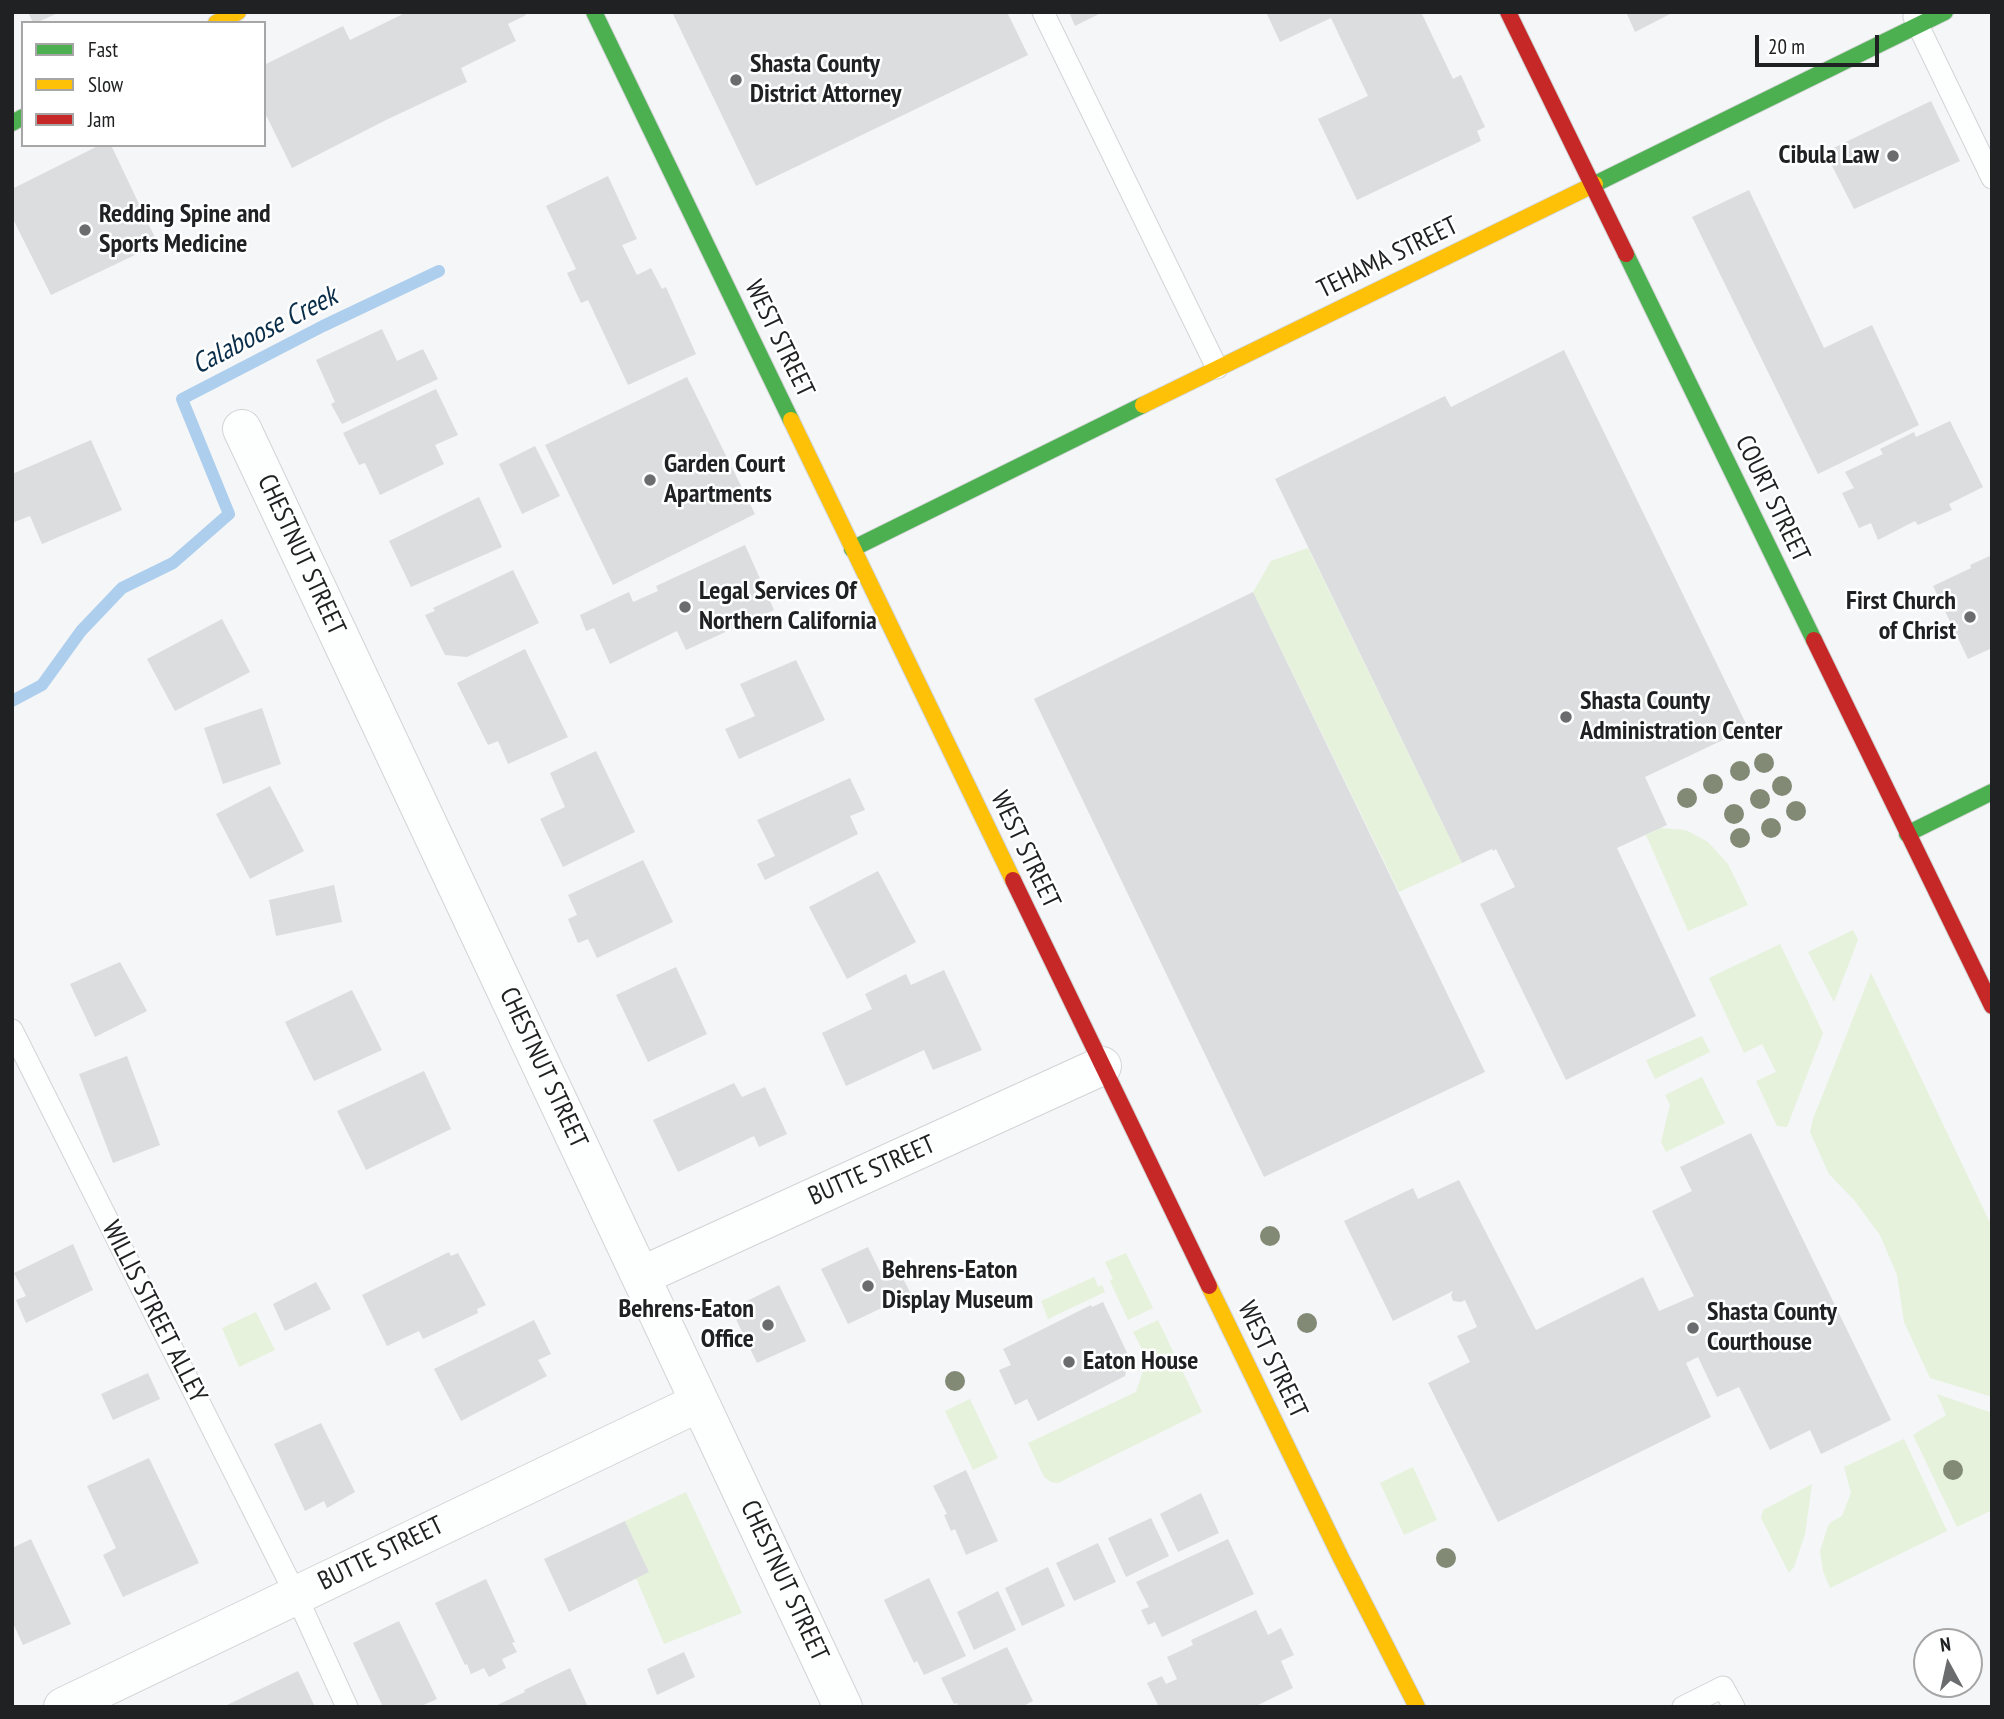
<!DOCTYPE html>
<style>
body{margin:0}
#map{position:relative;width:2004px;height:1719px;overflow:hidden;background:#f4f6f8;font-family:"PT Sans Narrow",sans-serif}
canvas{display:block}
.frame{position:absolute;inset:0;border:14px solid #202122;pointer-events:none}
.legend{position:absolute;left:21px;top:21px;width:245px;height:126px;box-sizing:border-box;background:#fff;border:2px solid #a6a6a7;margin:0;padding:9px 12px;list-style:none;font-size:21px;color:#202122}
.legend li{display:flex;align-items:center;gap:14px;height:35px}
.legend b{width:35px;border:2px solid #a6a6a7}
.north{position:absolute;left:1913px;top:1628px;width:70px;height:70px;box-sizing:border-box;background:#fff;border:2px solid #a6a6a7;border-radius:50%;rotate:352deg;font-size:19px;font-weight:700;line-height:28px;text-align:center;color:#202122}
.north::after{content:'';display:block;margin:auto;width:24px;height:32px;background:#6a6c6d;clip-path:polygon(50% 0,100% 100%,50% 72%,0 100%)}
.scale{position:absolute;left:1755px;top:35px;width:124px;height:32px;box-sizing:border-box;border:4px solid #202122;border-top:0;padding-left:9px;font-size:21px;line-height:24px;white-space:nowrap;color:#202122;-webkit-text-stroke:5px #fff;paint-order:stroke}
</style>
<div id="map">
<canvas width="2004" height="1719"></canvas>
<div class="frame"></div>
<ul class="legend">
<li><b style="height:9px;background:#4caf50"></b>Fast</li>
<li><b style="height:9px;background:#ffc107"></b>Slow</li>
<li><b style="height:9px;background:#c62828"></b>Jam</li>
</ul>
<div class="north">N</div>
<div class="scale">20 m</div>
</div>
<script>
const c = document.querySelector('canvas').getContext('2d');
c.lineJoin = 'round';
function fill(path, color) { c.fillStyle = color; c.fill(path, 'evenodd'); }
const shape = rows => new Path2D(rows.map(r => 'M' + r).join(''));
function trace(path, color, width, dash) { c.strokeStyle = color; c.lineWidth = width; c.lineCap = dash ? 'butt' : 'round'; c.setLineDash(dash || []); c.stroke(path); }
function drawText(font, color, halo, rows, align = 'center') {
  c.font = font + ' "PT Sans Narrow",sans-serif'; c.lineWidth = 5; c.setLineDash([]); c.textBaseline = 'middle'; c.strokeStyle = halo; c.fillStyle = color; for (const [text, x, y, turn = 0] of rows) {
    c.save(); c.translate(x, y); c.rotate((+turn || 0) * Math.PI / 180); c.textAlign = isNaN(turn) ? turn : align; if (halo) c.strokeText(text, 0, 0); c.fillText(text, 0, 0); c.restore();
  }
}
fill(shape([
 [1308,548,1462,863,1399,892,1253,592,1271,561],
 [1661,828,1686,830,1708,842,1728,864,1748,905,1688,931,1646,835],
 [1853,930,1858,940,1834,1002,1808,952],
 [1780,944,1823,1033,1787,1127,1777,1126,1756,1081,1776,1072,1762,1044,1744,1053,1709,978],
 [1871,973,1992,1227,1992,1397,1930,1378,1904,1322,1897,1275,1880,1235,1854,1200,1829,1174,1810,1132,1813,1119],
 [1702,1036,1710,1052,1655,1079,1646,1060],
 [1702,1077,1725,1123,1666,1152,1661,1142,1670,1105,1665,1095],
 [1126,1253,1153,1308,1128,1320,1110,1281,1113,1279,1105,1262],
 [1094,1277,1098,1287,1102,1285,1105,1292,1048,1319,1041,1301],
 [256,1312,275,1350,239,1367,222,1328],
 [1158,1320,1202,1412,1058,1483,1051,1482,1044,1477,1028,1443,1136,1392,1147,1359,1133,1332],
 [1937,1394,1992,1413,1992,1510,1957,1527,1913,1435,1946,1415],
 [970,1399,998,1458,973,1470,945,1411],
 [1904,1439,1947,1531,1830,1588,1823,1571,1820,1551,1828,1526,1831,1522,1842,1516,1851,1493,1844,1467],
 [1413,1467,1437,1520,1404,1535,1380,1483],
 [1812,1484,1805,1534,1794,1567,1789,1573,1761,1518,1763,1510],
 [686,1492,742,1613,664,1644,636,1578,649,1572,625,1521]
]), '#e6f2db');
trace(shape([
 [12,701,42,685,81,631,122,588,173,563,229,514,182,399,323,326,439,271]
]), '#adceec', 12);
fill(shape([
 [28,12,60,12,36,23,33,23],
 [407,12,524,12,526,15,508,24,516,41,461,68,467,82,388,119,292,168,264,111,264,65,343,26,350,40],
 [672,12,1007,12,1028,55,756,186],
 [1069,12,1103,12,1075,26],
 [1266,12,1421,12,1453,79,1461,75,1485,127,1477,131,1481,141,1357,200,1318,119,1368,96,1331,18,1280,42],
 [1626,12,1674,12,1635,32],
 [1931,101,1960,161,1854,209,1825,152],
 [100,145,111,145,158,244,51,295,12,217,12,189],
 [608,176,637,239,622,245,637,275,651,268,662,289,666,287,696,354,628,385,588,300,581,303,567,273,576,269,546,206],
 [1749,190,1824,348,1872,325,1919,425,1818,474,1692,217],
 [382,329,397,361,423,349,438,379,342,424,331,404,335,402,316,360],
 [1564,350,1748,728,1645,777,1667,825,1617,848,1696,1016,1566,1080,1480,904,1515,887,1496,849,1493,851,1492,849,1462,863,1275,479,1445,396,1451,407],
 [687,377,755,514,613,585,545,445],
 [436,389,458,435,435,445,444,464,380,495,365,463,359,465,343,433],
 [1950,421,1983,487,1949,504,1952,510,1918,525,1915,521,1878,540,1871,523,1859,528,1842,493,1854,488,1845,472,1883,454,1880,449,1914,432,1916,437],
 [91,440,122,510,42,544,30,516,12,523,12,474],
 [535,446,560,496,522,514,499,464],
 [479,497,502,547,411,587,389,541],
 [745,545,774,610,686,650,677,631,610,664,594,628,586,631,580,615,629,592,633,602,658,591,656,586],
 [1992,555,1992,648,1968,659,1933,586,1971,568,1970,565],
 [513,570,539,623,467,657,445,655,425,615,435,611,433,608],
 [1253,592,1485,1072,1264,1177,1034,699],
 [222,619,250,672,175,711,147,659],
 [525,649,568,737,508,764,498,741,488,745,457,683],
 [796,660,825,720,739,759,725,729,755,716,740,684],
 [262,708,281,764,223,784,204,728],
 [596,751,635,832,563,867,540,819,565,807,550,773],
 [850,778,865,810,850,816,858,834,765,880,757,864,775,856,757,820],
 [270,786,304,851,250,879,216,814],
 [643,860,673,922,597,958,588,939,578,943,568,919,577,915,568,895],
 [878,871,916,942,847,979,809,907],
 [334,885,342,922,276,936,269,900],
 [120,962,147,1011,95,1037,70,984],
 [676,967,707,1034,648,1062,616,995],
 [944,970,982,1050,933,1070,924,1050,846,1086,822,1033,872,1009,865,994,906,974,911,985],
 [352,990,382,1050,314,1081,285,1022],
 [127,1056,160,1145,113,1163,79,1074],
 [424,1071,451,1129,366,1170,337,1111],
 [734,1083,742,1097,765,1087,787,1134,759,1147,754,1136,678,1172,653,1120],
 [1751,1133,1891,1420,1821,1454,1810,1430,1770,1450,1739,1387,1717,1397,1698,1357,1686,1363,1711,1417,1498,1522,1428,1383,1470,1362,1457,1336,1477,1327,1465,1300,1461,1302,1453,1301,1451,1295,1453,1291,1393,1321,1344,1221,1413,1188,1418,1199,1459,1180,1536,1330,1643,1277,1659,1311,1694,1296,1652,1211,1692,1191,1680,1167],
 [73,1244,93,1290,26,1323,16,1300,26,1296,14,1273],
 [868,1247,883,1278,899,1271,911,1294,848,1324,821,1269],
 [449,1252,451,1256,458,1253,486,1305,477,1309,478,1313,423,1339,419,1331,387,1346,362,1295],
 [316,1282,331,1309,285,1331,273,1304],
 [779,1285,806,1341,757,1363,731,1309],
 [1103,1302,1130,1359,1125,1376,1038,1421,1027,1399,1015,1405,999,1370,1011,1365,1003,1349,1091,1305,1092,1307],
 [534,1320,551,1354,538,1360,547,1376,461,1421,434,1369],
 [148,1373,160,1399,113,1420,101,1394],
 [321,1423,355,1492,327,1508,324,1501,305,1511,274,1444],
 [149,1458,199,1563,123,1597,103,1555,116,1548,87,1486],
 [966,1470,998,1541,966,1555,955,1529,951,1531,944,1515,947,1514,933,1486],
 [1201,1493,1219,1533,1178,1552,1160,1514],
 [1151,1518,1169,1556,1126,1577,1108,1538],
 [625,1521,649,1572,569,1612,544,1559],
 [31,1539,71,1624,23,1645,12,1621,12,1548],
 [1228,1539,1254,1594,1162,1637,1155,1622,1148,1625,1141,1610,1149,1607,1136,1582],
 [1098,1543,1116,1582,1074,1601,1056,1563],
 [1048,1567,1065,1606,1022,1626,1005,1588],
 [929,1578,966,1656,924,1675,917,1661,914,1663,884,1600],
 [486,1579,515,1642,512,1643,517,1652,502,1659,506,1668,489,1677,484,1668,471,1674,467,1664,465,1665,435,1603],
 [998,1591,1016,1630,974,1650,957,1612],
 [1256,1610,1268,1635,1281,1628,1294,1655,1281,1661,1293,1688,1254,1707,1159,1707,1147,1683,1162,1676,1166,1684,1177,1679,1167,1657,1193,1645,1191,1640],
 [399,1621,437,1699,419,1707,383,1707,353,1643],
 [1007,1647,1033,1701,1021,1707,959,1707,957,1703,954,1704,941,1678],
 [684,1652,695,1677,657,1695,647,1669],
 [570,1668,588,1707,493,1707,525,1692,524,1690],
 [298,1671,315,1707,223,1707]
]), '#dbddde');
const lane = shape([
 [1043,12,1217,368],
 [1914,17,1992,178],
 [12,1030,296,1595,347,1707],
 [1683,1707,1723,1687,1734,1707]
]);
const street = shape([
 [242,429,843,1707],
 [641,1276,1102,1066],
 [63,1707,698,1403]
]);
const fast = shape([
 [594,12,791,420],
 [12,123,23,117],
 [1595,184,1945,12],
 [1626,254,1814,640],
 [852,549,1143,405],
 [1907,834,1992,792]
]);
const slow = shape([
 [216,23,238,12],
 [1143,405,1595,184],
 [791,420,1013,880],
 [1209,1286,1341,1558,1417,1707]
]);
const jam = shape([
 [1508,12,1626,254],
 [1814,640,1992,1006],
 [1013,880,1209,1286]
]);
trace(lane, '#d2d4d5', 23);
trace(street, '#d2d4d5', 40);
trace(fast, '#d2d4d5', 18);
trace(slow, '#d2d4d5', 18);
trace(jam, '#d2d4d5', 18);
trace(lane, '#fdfefe', 21);
trace(street, '#fdfefe', 38);
trace(fast, '#4caf50', 16);
trace(slow, '#ffc107', 16);
trace(jam, '#c62828', 16);
c.fillStyle = '#828a75';
for (const [x, y] of [
 [1764,763],
 [1740,771],
 [1713,784],
 [1782,786],
 [1687,798],
 [1760,799],
 [1796,811],
 [1734,814],
 [1771,828],
 [1740,838],
 [1270,1236],
 [1307,1323],
 [955,1381],
 [1953,1470],
 [1446,1558]
]) { c.beginPath(); c.arc(x, y, 10, 0, 2 * Math.PI); c.fill(); }
for (const [x, y, r, color] of [
 [736,80,7,"#6a6c6d"],
 [1893,156,7,"#6a6c6d"],
 [85,230,7,"#6a6c6d"],
 [650,480,7,"#6a6c6d"],
 [685,607,7,"#6a6c6d"],
 [1970,617,7,"#6a6c6d"],
 [1566,717,7,"#6a6c6d"],
 [868,1286,7,"#6a6c6d"],
 [768,1325,7,"#6a6c6d"],
 [1693,1328,7,"#6a6c6d"],
 [1069,1362,7,"#6a6c6d"]
]) { const dot = new Path2D(); dot.arc(x, y, r, 0, 2 * Math.PI); c.fillStyle = color; c.fill(dot); trace(dot, '#fff', 2.5); }
drawText('bold 26px', '#202122', '#fff', [
 ["Shasta County",750,65],
 ["District Attorney",750,95],
 ["Cibula Law",1879,156,"right"],
 ["Redding Spine and",99,215],
 ["Sports Medicine",99,245],
 ["Garden Court",664,465],
 ["Apartments",664,495],
 ["Legal Services Of",699,592],
 ["Northern California",699,622],
 ["First Church",1956,602,"right"],
 ["of Christ",1956,632,"right"],
 ["Shasta County",1580,702],
 ["Administration Center",1580,732],
 ["Behrens-Eaton",882,1271],
 ["Display Museum",882,1301],
 ["Behrens-Eaton",754,1310,"right"],
 ["Office",754,1340,"right"],
 ["Shasta County",1707,1313],
 ["Courthouse",1707,1343],
 ["Eaton House",1083,1362]
], 'left');
drawText('26px', '#202122', '#fff', [
 ["TEHAMA STREET",1388,258,-26],
 ["WEST STREET",779,339,64],
 ["COURT STREET",1772,499,64],
 ["CHESTNUT STREET",301,555,65],
 ["WEST STREET",1025,850,64],
 ["CHESTNUT STREET",543,1068,65],
 ["BUTTE STREET",872,1171,-24],
 ["WILLIS STREET ALLEY",154,1312,63],
 ["WEST STREET",1272,1360,64],
 ["BUTTE STREET",381,1554,-26],
 ["CHESTNUT STREET",784,1581,65]
]);
drawText('italic 28px', '#0a2e49', '#fff', [
 ["Calaboose Creek",265,331,-27]
]);
</script>
